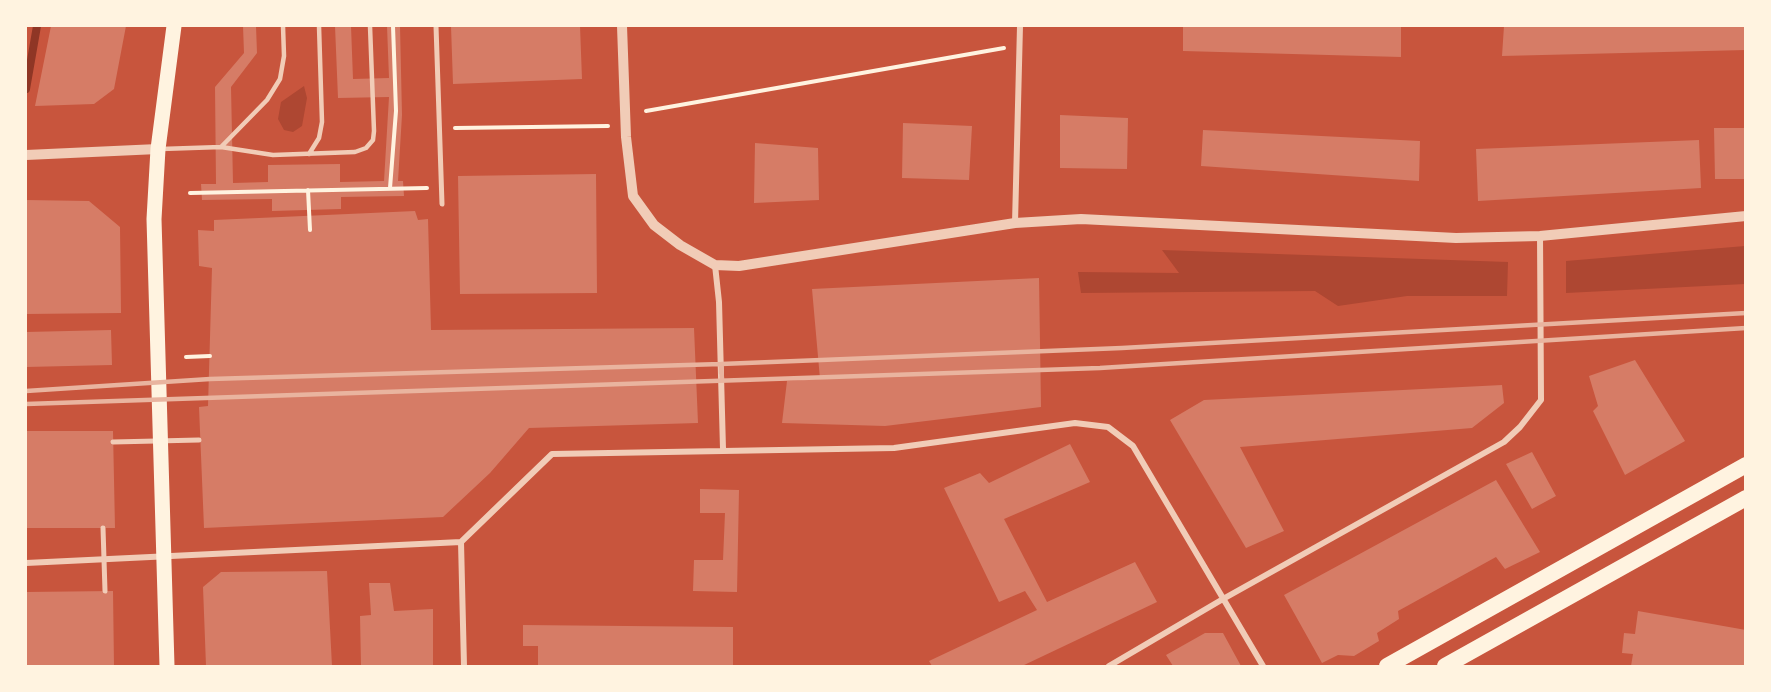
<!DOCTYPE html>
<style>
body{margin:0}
#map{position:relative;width:1771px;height:692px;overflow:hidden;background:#c8553d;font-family:"Roboto Condensed",sans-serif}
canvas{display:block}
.frame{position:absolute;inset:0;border:27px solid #fff3e0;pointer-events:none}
</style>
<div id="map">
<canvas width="1771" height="692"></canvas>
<div class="frame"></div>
</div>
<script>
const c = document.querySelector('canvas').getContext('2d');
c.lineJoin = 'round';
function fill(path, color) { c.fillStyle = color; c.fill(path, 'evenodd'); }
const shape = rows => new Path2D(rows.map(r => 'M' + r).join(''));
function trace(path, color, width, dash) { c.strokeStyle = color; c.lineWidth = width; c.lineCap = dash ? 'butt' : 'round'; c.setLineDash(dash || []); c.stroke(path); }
fill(shape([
 [304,86,307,98,302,126,293,132,284,130,278,119,281,102],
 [1745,246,1745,284,1566,293,1566,261],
 [1162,250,1508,262,1507,296,1407,296,1338,306,1315,291,1081,293,1078,272,1179,273]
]), '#ae4732');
trace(shape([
 [26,89,37,26]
]), '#8f3625', 8);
fill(shape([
 [51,26,126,26,114,89,94,104,35,106],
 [243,26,256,26,257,53,231,87,233,183,268,182,268,165,340,164,340,182,384,181,389,97,338,98,335,26,351,26,353,79,389,78,387,26,400,26,402,115,398,181,403,181,404,196,341,197,341,209,272,211,272,199,202,200,201,184,216,184,215,87,244,53],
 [451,26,580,26,582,79,453,84],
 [1183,26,1401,26,1401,57,1183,51],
 [1504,26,1746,26,1746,50,1502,56],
 [1060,115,1128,118,1127,169,1060,168],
 [903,123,972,126,969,180,902,178],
 [1714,128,1746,128,1746,179,1715,179],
 [1203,130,1420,141,1419,181,1201,166],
 [1699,140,1701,188,1478,201,1476,149],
 [755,143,818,148,819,200,754,203],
 [596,174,597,293,460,294,458,176],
 [26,200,89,201,120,227,121,313,26,314],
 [415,211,418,220,428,219,431,330,694,328,698,423,529,428,490,473,443,517,204,528,199,407,208,406,212,268,199,266,198,230,214,231,214,220],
 [1039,278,1041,407,885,426,782,423,787,381,820,379,812,289],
 [111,330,112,365,26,367,26,332],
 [1635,360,1685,441,1625,475,1593,411,1598,406,1589,376],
 [1502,385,1504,403,1472,428,1240,447,1284,531,1246,548,1170,420,1204,400],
 [26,431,113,431,115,528,26,528],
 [1070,444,1090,482,1004,519,1047,602,1135,562,1157,602,1022,666,932,666,929,661,1037,610,1025,591,999,602,944,488,980,473,989,483],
 [1532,452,1556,496,1532,509,1506,464],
 [1496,480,1540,552,1505,569,1496,557,1398,611,1399,619,1377,633,1379,641,1354,656,1338,655,1322,663,1284,595],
 [700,489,739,490,737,592,693,591,694,560,723,560,725,513,700,513],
 [327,571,332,666,206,666,203,587,221,572],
 [369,583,390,583,394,611,433,609,433,666,361,666,360,616,371,615],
 [113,591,114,666,26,666,26,592],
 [1638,611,1746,630,1746,666,1631,666,1633,654,1622,653,1624,633,1635,634],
 [523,625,733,627,733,666,538,666,538,646,523,646],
 [1205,633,1223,633,1241,666,1173,666,1166,655]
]), '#d67c66');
trace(shape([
 [646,111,1004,48],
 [455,128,608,126],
 [390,188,396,111,393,26],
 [308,190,310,230],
 [190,193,427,188],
 [186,357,210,356]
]), '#fff3e0', 4);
trace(shape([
 [221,147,267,100,280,79,284,56,283,26],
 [161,149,221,147,273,155,355,152,366,148,373,140,374,131,370,26],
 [309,154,319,138,322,122,319,26]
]), '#f1ccb7', 4.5);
trace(shape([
 [436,26,442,204],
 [113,442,199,440],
 [103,528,105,591]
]), '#f1ccb7', 5);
trace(shape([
 [1015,223,1020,26],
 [715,265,719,302,723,449],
 [461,542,464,666],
 [26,563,461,542,552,454,894,448,1075,423,1108,427,1133,446,1263,666],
 [1109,666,1223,599,1504,442,1520,427,1541,400,1540,236]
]), '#f1ccb7', 6);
trace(shape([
 [622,26,626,137,633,196,654,225,680,245,715,265,739,266,1015,223,1081,219,1456,238,1540,236,1746,216],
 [26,155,158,149]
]), '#f1ccb7', 10);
trace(shape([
 [167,666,154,219,158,149,174,26]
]), '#fff3e0', 15);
trace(shape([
 [1387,666,1746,465],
 [1445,666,1746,498]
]), '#fff3e0', 16);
trace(shape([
 [722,380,721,364,1122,348,1746,313],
 [26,391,210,379,721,364,721,373],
 [26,404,1100,368,1746,328]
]), '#e9b49f', 4.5);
</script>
